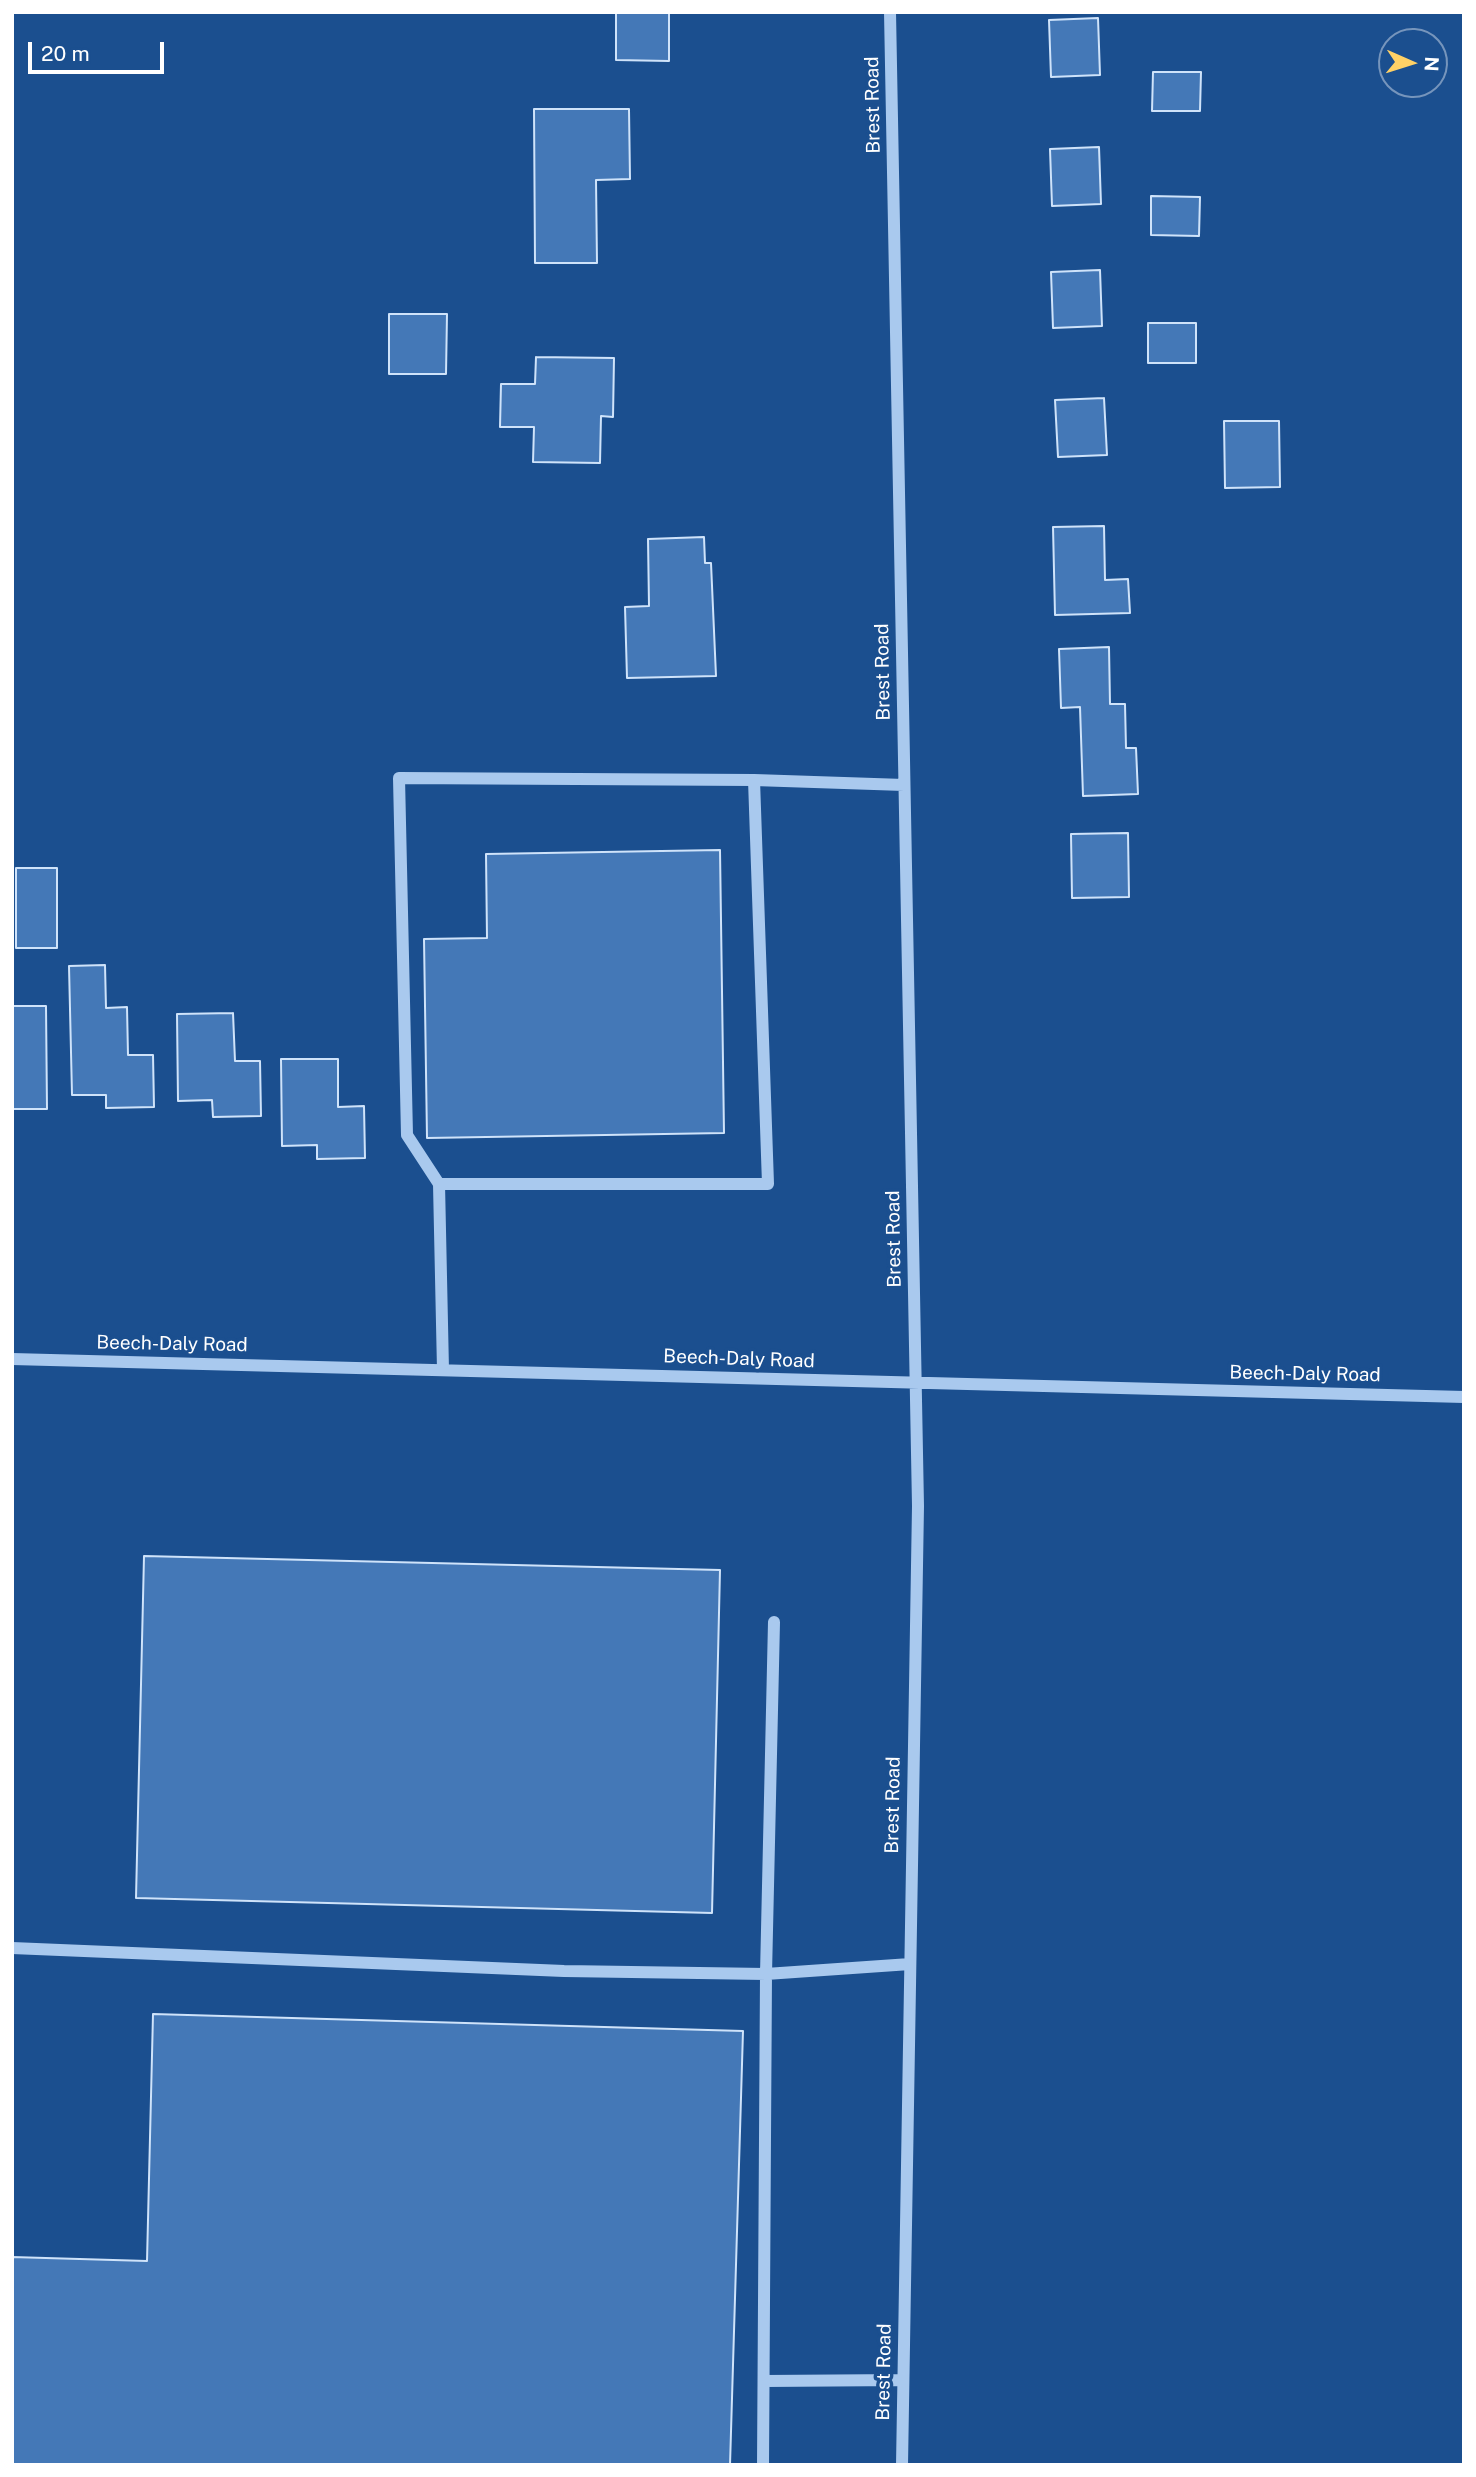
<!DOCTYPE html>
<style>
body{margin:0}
#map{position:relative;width:1476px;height:2477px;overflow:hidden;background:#1b4f8f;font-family:"Public Sans",sans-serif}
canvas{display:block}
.frame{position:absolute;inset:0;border:14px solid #fff;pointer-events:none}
.north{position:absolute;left:1378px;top:28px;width:70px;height:70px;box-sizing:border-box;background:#1b4f8f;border:2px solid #7695bc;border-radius:50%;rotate:93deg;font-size:19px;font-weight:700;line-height:28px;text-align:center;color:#fff}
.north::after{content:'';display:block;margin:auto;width:24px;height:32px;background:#ffd166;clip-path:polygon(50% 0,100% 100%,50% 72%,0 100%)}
.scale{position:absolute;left:28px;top:42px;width:136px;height:32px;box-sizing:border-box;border:4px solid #fff;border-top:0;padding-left:9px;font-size:21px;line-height:24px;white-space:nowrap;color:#fff;-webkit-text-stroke:5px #1b4f8f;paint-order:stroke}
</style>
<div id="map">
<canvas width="1476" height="2477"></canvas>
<div class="frame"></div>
<div class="north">N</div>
<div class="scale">20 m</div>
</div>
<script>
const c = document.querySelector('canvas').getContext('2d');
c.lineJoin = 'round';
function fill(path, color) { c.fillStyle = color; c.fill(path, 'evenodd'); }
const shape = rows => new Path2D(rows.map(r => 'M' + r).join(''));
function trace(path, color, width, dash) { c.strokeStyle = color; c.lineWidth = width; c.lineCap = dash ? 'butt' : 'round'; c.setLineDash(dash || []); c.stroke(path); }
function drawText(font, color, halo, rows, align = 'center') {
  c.font = font + ' "Public Sans",sans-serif'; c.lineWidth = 7; c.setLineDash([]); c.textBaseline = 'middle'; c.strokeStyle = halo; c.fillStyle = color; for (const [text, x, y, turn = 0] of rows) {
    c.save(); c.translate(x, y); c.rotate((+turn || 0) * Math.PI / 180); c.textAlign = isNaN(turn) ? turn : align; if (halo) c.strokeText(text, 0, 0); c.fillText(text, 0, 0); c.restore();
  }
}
const building = shape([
 [616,12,669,12,669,61,616,60,616,12],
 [1098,18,1100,75,1051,77,1049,20,1098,18],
 [1153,72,1201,72,1200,111,1152,111,1153,72],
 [534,109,629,109,630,179,596,180,597,263,535,263,534,109],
 [1099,147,1101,204,1052,206,1050,149,1099,147],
 [1151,196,1200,197,1199,236,1151,235,1151,196],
 [1100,270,1102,326,1053,328,1051,272,1100,270],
 [389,314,447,314,446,374,389,374,389,314],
 [1148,323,1196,323,1196,363,1148,363,1148,323],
 [536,357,614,358,613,417,601,416,600,463,533,462,534,427,500,427,501,384,535,384,536,357],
 [1104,398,1107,455,1058,457,1055,400,1104,398],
 [1224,421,1279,421,1280,487,1225,488,1224,421],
 [1104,526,1105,580,1128,579,1130,613,1055,615,1053,527,1104,526],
 [704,537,705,563,711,563,716,676,627,678,625,607,649,606,648,539,704,537],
 [1109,647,1110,704,1125,704,1126,748,1136,748,1138,794,1083,796,1080,707,1061,708,1059,649,1109,647],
 [1128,833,1129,897,1072,898,1071,834,1128,833],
 [720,850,724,1133,427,1138,424,939,487,938,486,854,720,850],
 [16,868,57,868,57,948,16,948,16,868],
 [105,965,106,1008,127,1007,128,1055,153,1055,154,1107,106,1108,106,1095,72,1095,69,966,105,965],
 [12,1006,46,1006,47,1109,12,1109,12,1006],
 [233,1013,235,1061,260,1061,261,1116,213,1117,212,1100,178,1101,177,1014,233,1013],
 [281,1059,338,1059,338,1107,364,1106,365,1158,317,1159,317,1145,282,1146,281,1059],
 [144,1556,720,1570,712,1913,136,1898,144,1556],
 [153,2014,743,2031,730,2465,12,2465,12,2257,147,2261,153,2014]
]);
fill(building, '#4478b7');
trace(building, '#cfe3fa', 2);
trace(shape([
 [890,12,918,1506,902,2465],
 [439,1184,407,1135,399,778,754,780],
 [12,1359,1464,1397],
 [443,1370,439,1184,768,1184,754,780,904,785],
 [774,1622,766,1974,910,1964],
 [12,1948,564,1971,766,1974,763,2465],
 [764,2381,903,2380]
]), '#a9c9ee', 12);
drawText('19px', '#fff', '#1b4f8f', [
 ["Brest Road",873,105,-91],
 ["Brest Road",883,672,-91],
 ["Brest Road",894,1239,-91],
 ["Beech-Daly Road",172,1344,1],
 ["Beech-Daly Road",739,1359,2],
 ["Beech-Daly Road",1305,1374,1],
 ["Brest Road",893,1805,-89],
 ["Brest Road",884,2372,-89]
]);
</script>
